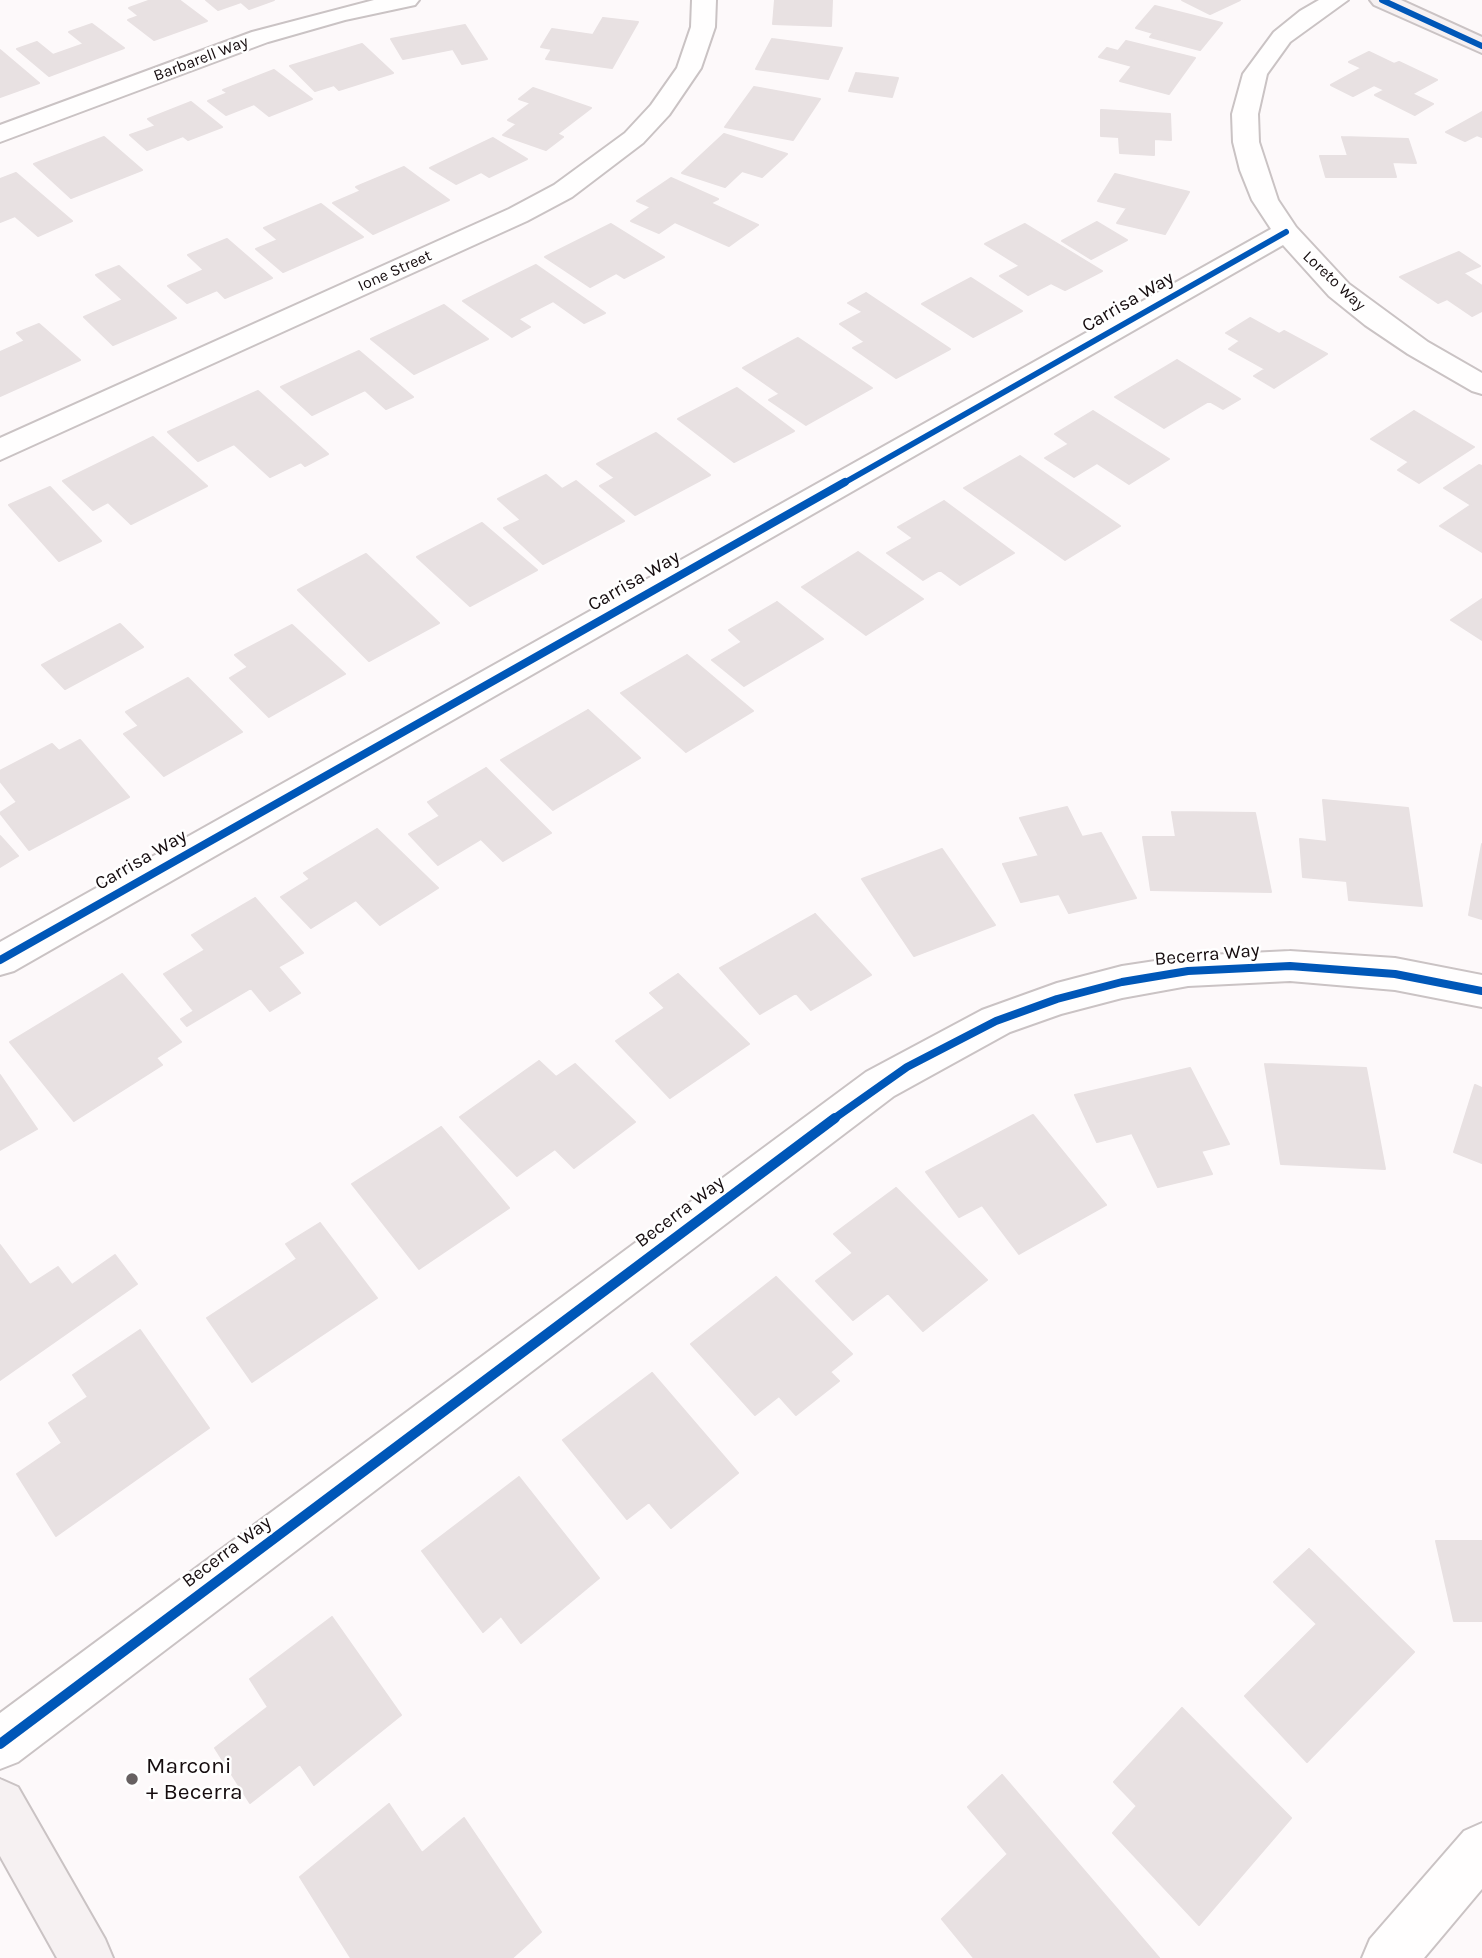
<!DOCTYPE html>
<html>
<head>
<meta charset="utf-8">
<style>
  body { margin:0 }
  canvas { display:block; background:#fdf9fa }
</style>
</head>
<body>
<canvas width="1482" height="1958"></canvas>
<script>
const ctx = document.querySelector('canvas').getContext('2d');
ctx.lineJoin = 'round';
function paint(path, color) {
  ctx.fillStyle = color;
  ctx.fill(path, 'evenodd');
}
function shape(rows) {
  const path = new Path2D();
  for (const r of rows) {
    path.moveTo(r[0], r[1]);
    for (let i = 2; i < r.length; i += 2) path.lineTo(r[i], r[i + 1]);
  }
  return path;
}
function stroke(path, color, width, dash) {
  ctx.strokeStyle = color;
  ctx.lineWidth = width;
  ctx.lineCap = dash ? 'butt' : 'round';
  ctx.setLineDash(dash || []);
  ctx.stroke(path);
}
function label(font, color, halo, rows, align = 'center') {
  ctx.font = font + ' Karla,sans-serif';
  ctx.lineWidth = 5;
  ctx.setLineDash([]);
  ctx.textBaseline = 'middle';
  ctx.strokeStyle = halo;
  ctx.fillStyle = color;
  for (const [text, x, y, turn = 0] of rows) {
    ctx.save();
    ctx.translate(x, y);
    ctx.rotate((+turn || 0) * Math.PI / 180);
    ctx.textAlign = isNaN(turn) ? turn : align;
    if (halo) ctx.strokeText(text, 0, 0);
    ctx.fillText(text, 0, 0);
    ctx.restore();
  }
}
const building = shape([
  [151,0,179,0,207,21,154,40,128,20,139,16,129,8,151,0],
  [206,0,274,0,249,9,241,2,218,10,206,0],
  [775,0,832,0,831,26,773,24,775,0],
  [1182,0,1240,0,1210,14,1182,0],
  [1155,6,1222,23,1200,50,1150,37,1153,33,1136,28,1155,6],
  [603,18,638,22,612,68,546,59,552,49,541,47,552,29,593,35,603,18],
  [92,24,124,48,49,76,17,49,37,42,53,55,84,44,69,32,92,24],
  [465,25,487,59,462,64,453,49,403,59,391,39,465,25],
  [772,39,842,48,828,79,756,69,772,39],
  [1126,41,1195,58,1169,94,1120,81,1132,66,1099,57,1107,48,1118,51,1126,41],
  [362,44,393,73,339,90,334,85,315,91,290,66,362,44],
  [0,50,39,83,0,97,0,50],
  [1369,52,1394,64,1399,62,1437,80,1412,94,1433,104,1415,115,1375,95,1385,90,1374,85,1353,96,1331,85,1362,68,1349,62,1369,52],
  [274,70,312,99,269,116,254,104,226,115,208,101,228,93,223,90,274,70],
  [856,73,898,78,892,97,849,91,856,73],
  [754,87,820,99,793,140,725,127,754,87],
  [533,88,591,108,557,134,563,137,546,150,503,135,517,124,508,120,531,103,519,99,533,88],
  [191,102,222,127,188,140,183,136,147,150,130,135,156,126,148,119,191,102],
  [1101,110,1170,114,1171,140,1154,139,1154,155,1120,153,1119,137,1101,136,1101,110],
  [1482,112,1482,137,1477,135,1465,141,1446,132,1482,112],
  [724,134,787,154,762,177,742,171,725,187,682,173,724,134],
  [104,137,142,170,71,198,34,164,104,137],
  [1342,137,1408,139,1416,163,1392,162,1396,177,1326,177,1320,156,1348,156,1342,137],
  [493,138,527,159,489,177,481,172,456,184,430,168,493,138],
  [404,167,449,200,373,234,333,203,361,191,356,187,404,167],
  [16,173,72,221,38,236,15,216,0,222,0,179,16,173],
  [1115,174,1189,192,1165,234,1117,223,1127,208,1098,201,1115,174],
  [671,178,718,199,710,203,758,225,729,246,675,222,659,233,631,221,651,207,637,201,671,178],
  [321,204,363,237,283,272,256,249,278,240,264,228,321,204],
  [1097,222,1127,240,1091,259,1062,241,1097,222],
  [611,224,664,257,624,278,616,273,590,287,545,257,611,224],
  [1025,224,1102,271,1065,290,1051,283,1028,295,1000,276,1020,266,985,244,1025,224],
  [227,239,272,278,225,298,217,290,187,303,168,286,204,270,188,255,227,239],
  [1459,252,1480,266,1463,273,1482,286,1482,311,1472,316,1447,299,1438,303,1400,277,1459,252],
  [536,265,605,313,584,323,553,301,518,319,530,327,512,337,463,301,536,265],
  [119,266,176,318,113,345,84,317,123,300,96,275,119,266],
  [971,278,1022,311,973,337,922,304,971,278],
  [866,293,950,349,896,378,853,348,865,342,840,324,863,312,848,303,866,293],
  [444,305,488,339,414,374,371,339,444,305],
  [1250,318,1279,334,1284,331,1327,354,1274,388,1254,376,1265,369,1229,349,1240,341,1226,333,1250,318],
  [39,324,80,360,0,396,0,352,25,341,17,333,39,324],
  [798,338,872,388,806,425,769,400,780,394,743,368,798,338],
  [359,351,413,397,386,409,365,390,312,415,281,387,359,351],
  [1177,360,1240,399,1223,409,1209,401,1164,428,1115,397,1177,360],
  [737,388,794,431,734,462,678,419,737,388],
  [258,391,328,454,305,466,301,462,270,477,234,444,198,461,168,432,258,391],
  [1093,411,1169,459,1129,484,1097,463,1074,477,1045,458,1069,444,1055,434,1093,411],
  [1414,411,1474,447,1419,483,1398,470,1409,462,1371,439,1414,411],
  [656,433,710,475,635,515,600,486,615,478,597,464,656,433],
  [153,437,207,486,131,524,108,502,93,510,63,481,153,437],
  [1020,456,1120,526,1065,560,964,488,1020,456],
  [1479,465,1482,466,1482,552,1440,526,1471,505,1444,488,1479,465],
  [546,475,562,489,576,481,624,521,543,564,504,528,521,520,498,499,546,475],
  [50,487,101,541,59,561,9,505,50,487],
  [944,501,1014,553,960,585,940,570,923,580,887,553,913,538,898,527,944,501],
  [482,523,537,570,470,606,417,557,482,523],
  [858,552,923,599,866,635,802,587,858,552],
  [366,554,439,623,369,661,298,590,366,554],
  [1482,599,1482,640,1451,620,1482,599],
  [777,602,823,639,744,686,712,660,742,642,729,630,777,602],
  [120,624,143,647,65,689,42,665,120,624],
  [292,625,345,674,269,717,230,678,248,667,235,655,292,625],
  [687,655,753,711,686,752,621,693,687,655],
  [188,678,242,732,164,776,124,734,139,726,126,712,188,678],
  [588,710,640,758,553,810,501,760,588,710],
  [80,740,129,797,29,850,0,813,17,802,0,781,0,771,52,744,59,751,80,740],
  [486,768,551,833,503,861,481,839,438,865,409,834,440,816,428,802,486,768],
  [1323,800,1408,808,1422,906,1349,900,1347,881,1303,877,1300,839,1327,842,1323,800],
  [1067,807,1082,837,1101,833,1136,898,1069,913,1059,894,1021,902,1003,864,1039,856,1020,818,1067,807],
  [1172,812,1255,813,1271,892,1151,890,1143,837,1176,837,1172,812],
  [377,829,438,888,380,925,356,900,311,928,281,897,310,879,304,873,377,829],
  [0,836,18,856,0,867,0,836],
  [1482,844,1482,919,1469,915,1482,844],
  [942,849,995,925,914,956,862,879,942,849],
  [255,898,303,953,278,967,300,993,270,1011,251,988,187,1026,181,1019,194,1011,164,974,205,950,192,935,255,898],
  [815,914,871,975,811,1010,796,993,760,1014,720,968,815,914],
  [122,974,181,1042,156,1058,162,1065,74,1121,10,1042,122,974],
  [678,974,749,1044,670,1098,616,1041,665,1008,650,993,678,974],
  [539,1061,556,1077,575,1064,635,1122,574,1168,555,1149,517,1176,460,1117,539,1061],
  [1265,1064,1366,1068,1385,1169,1281,1164,1265,1064],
  [1190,1068,1229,1144,1201,1151,1212,1174,1158,1187,1132,1133,1097,1142,1075,1095,1190,1068],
  [0,1075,37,1129,0,1150,0,1075],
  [1475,1085,1482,1088,1482,1163,1454,1152,1475,1085],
  [1033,1115,1106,1205,1019,1254,982,1205,959,1217,926,1172,1033,1115],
  [441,1127,509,1208,419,1269,352,1184,441,1127],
  [896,1188,987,1280,923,1331,888,1293,853,1320,816,1281,853,1253,834,1234,896,1188],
  [320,1223,377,1298,252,1382,207,1318,297,1259,286,1244,320,1223],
  [0,1245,30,1285,58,1267,72,1285,115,1255,137,1284,0,1380,0,1245],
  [776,1277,852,1354,830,1372,839,1381,796,1415,779,1396,755,1415,691,1344,776,1277],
  [140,1330,209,1428,56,1536,17,1474,62,1443,49,1423,88,1397,73,1375,140,1330],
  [652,1373,738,1473,671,1528,649,1502,627,1519,563,1440,652,1373],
  [519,1477,599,1578,521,1643,501,1616,483,1632,422,1551,519,1477],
  [1436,1541,1482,1541,1482,1621,1454,1621,1436,1541],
  [1309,1549,1414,1652,1307,1762,1245,1696,1317,1624,1274,1582,1309,1549],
  [332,1617,401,1715,314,1785,300,1764,250,1803,215,1748,268,1707,250,1679,332,1617],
  [1182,1708,1291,1818,1199,1925,1113,1833,1137,1806,1114,1782,1182,1708],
  [1002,1775,1159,1958,974,1958,942,1919,1008,1854,968,1807,1002,1775],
  [389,1804,422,1853,464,1818,541,1932,512,1958,351,1958,300,1877,389,1804]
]);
paint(building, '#e8e1e2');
stroke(building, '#e8e1e2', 2);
const street = shape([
  [374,0,419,0,415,5,345,20,268,42,0,142,0,125,252,32,374,0],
  [692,0,716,0,715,27,701,68,669,115,643,143,572,197,527,221,0,460,0,438,509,209,554,185,625,133,651,105,677,68,691,27,692,0],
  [1319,0,1348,0,1290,42,1267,74,1258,114,1259,142,1278,200,1296,227,1349,284,1428,342,1482,373,1482,394,1472,391,1408,354,1365,325,1329,296,1283,245,14,971,0,975,0,942,1271,229,1252,200,1240,170,1233,142,1232,114,1243,74,1274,32,1300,11,1319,0],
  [1290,951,1395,958,1482,975,1482,1007,1395,990,1290,981,1188,986,1122,998,1061,1014,1010,1032,894,1096,18,1762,0,1769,0,1713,866,1072,982,1010,1057,983,1122,966,1188,956,1290,951],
  [1482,1823,1482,1889,1424,1958,1362,1958,1370,1939,1464,1831,1482,1823]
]);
const secondary = shape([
  [1370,0,1401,0,1482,37,1482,53,1374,5,1370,0],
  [0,1779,18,1787,105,1939,113,1958,57,1958,0,1856,0,1779]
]);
stroke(street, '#cac3c4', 4);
stroke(secondary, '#cac3c4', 4);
paint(street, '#fffefe');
paint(secondary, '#f6f1f2');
stroke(shape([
  [1382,0,1482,46],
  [842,484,1286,232]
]), '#0057b8', 6);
stroke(shape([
  [0,960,845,482],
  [832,1120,907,1067,996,1021,1057,999,1122,982,1188,971,1290,966,1395,974,1482,991]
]), '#0057b8', 8);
stroke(shape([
  [0,1744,835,1118]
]), '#0057b8', 10);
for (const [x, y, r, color] of [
  [132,1779,7,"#676061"]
]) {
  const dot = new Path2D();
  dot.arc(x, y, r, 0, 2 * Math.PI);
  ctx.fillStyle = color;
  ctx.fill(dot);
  stroke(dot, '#fff', 2.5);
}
label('16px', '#160d0f', '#fff', [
  ["Barbarell Way",201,59,-21],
  ["Ione Street",395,271,-24],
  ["Loreto Way",1334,281,43]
]);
label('19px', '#160d0f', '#fff', [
  ["Carrisa Way",1128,302,-30],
  ["Carrisa Way",634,581,-30],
  ["Carrisa Way",141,860,-30],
  ["Becerra Way",1207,955,-5],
  ["Becerra Way",680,1212,-37],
  ["Becerra Way",227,1552,-37]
]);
label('23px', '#160d0f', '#fff', [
  ["Marconi",146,1766],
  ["+ Becerra",146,1792]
], 'left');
</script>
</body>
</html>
